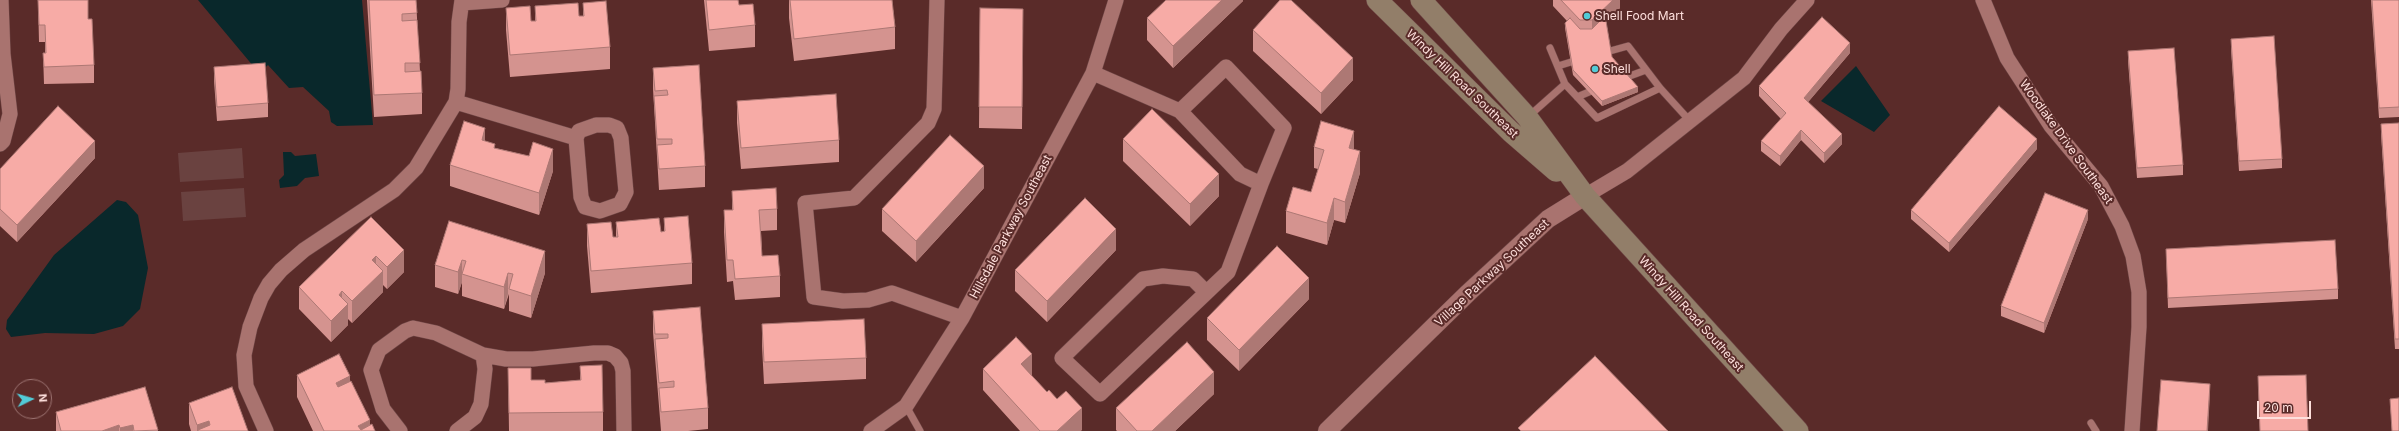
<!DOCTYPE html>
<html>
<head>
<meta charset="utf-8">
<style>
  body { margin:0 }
  #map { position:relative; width:2399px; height:431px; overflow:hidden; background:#5a2b29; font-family:Inter,sans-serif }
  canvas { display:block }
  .north { position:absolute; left:12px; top:379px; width:40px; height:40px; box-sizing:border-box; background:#5a2b29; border:1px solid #9c7371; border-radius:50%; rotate:85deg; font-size:11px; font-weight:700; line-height:16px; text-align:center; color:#fedfdc }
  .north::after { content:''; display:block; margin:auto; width:14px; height:18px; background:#52cbd7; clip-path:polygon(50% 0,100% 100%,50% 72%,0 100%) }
  .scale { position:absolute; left:2257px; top:401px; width:54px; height:18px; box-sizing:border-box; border:2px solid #fedfdc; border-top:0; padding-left:5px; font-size:12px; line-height:14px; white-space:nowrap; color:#fedfdc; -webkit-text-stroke:3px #5a2b29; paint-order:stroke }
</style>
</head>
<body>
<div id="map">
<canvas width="2399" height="431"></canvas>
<div class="north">N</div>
<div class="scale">20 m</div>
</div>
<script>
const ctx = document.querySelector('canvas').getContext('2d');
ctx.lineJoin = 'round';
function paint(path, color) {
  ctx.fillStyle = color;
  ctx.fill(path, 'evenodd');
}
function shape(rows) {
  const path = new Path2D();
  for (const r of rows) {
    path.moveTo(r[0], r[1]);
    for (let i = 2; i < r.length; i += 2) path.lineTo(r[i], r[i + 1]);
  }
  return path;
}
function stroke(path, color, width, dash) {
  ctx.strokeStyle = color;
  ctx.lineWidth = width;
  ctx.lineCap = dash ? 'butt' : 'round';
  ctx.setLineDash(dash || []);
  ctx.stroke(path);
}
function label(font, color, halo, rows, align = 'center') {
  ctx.font = font + ' Inter,sans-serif';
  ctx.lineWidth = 4;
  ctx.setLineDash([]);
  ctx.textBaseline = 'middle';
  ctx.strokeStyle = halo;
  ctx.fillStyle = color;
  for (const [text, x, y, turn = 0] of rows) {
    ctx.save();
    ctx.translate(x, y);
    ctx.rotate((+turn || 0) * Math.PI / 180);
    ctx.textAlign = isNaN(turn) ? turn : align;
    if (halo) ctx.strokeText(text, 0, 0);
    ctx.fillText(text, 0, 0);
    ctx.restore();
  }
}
paint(shape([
  [242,148,244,178,180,182,178,153],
  [244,188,246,217,183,221,181,192]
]), '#6a4240');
paint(shape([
  [198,0,362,0,373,125,337,126,331,122,329,111,303,87,289,88,268,65,259,73],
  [1856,66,1890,115,1874,132,1821,101],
  [283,152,291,152,295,156,316,154,319,176,305,178,297,186,280,188,279,180,284,175],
  [117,200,126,202,138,215,148,268,140,309,123,326,94,334,45,333,11,337,6,329,7,320,54,255]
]), '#09282b');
const service = shape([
  [1550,48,1565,84,1597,118,1660,88],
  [1610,51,1628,46,1660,88,1690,121],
  [1558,66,1571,62],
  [1627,77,1646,70],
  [1577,97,1589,92],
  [1529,116,1565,84],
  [906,406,920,431],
  [2091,423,2096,431]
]);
const minor = shape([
  [937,0,934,109,928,123,854,198,805,203,814,297,843,301,868,300,892,293,962,318],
  [1983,0,2007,58,2051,126,2101,186,2122,226,2133,256,2139,292,2139,327,2132,431],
  [462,3,502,0],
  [1093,73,1180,111,1240,174,1261,184,1228,272,1100,394,1062,358,1143,279,1163,276,1193,279,1206,292],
  [456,102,576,138],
  [1180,111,1226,67,1284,128,1261,184],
  [596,125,609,125,617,128,621,138,626,192,620,204,600,211,585,207,581,197,576,138,579,131,596,125],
  [0,144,3,141,10,114,3,54,1,0],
  [1585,196,1627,171,1744,78,1781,29,1807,0],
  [483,355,506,359,533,359,594,353,608,353,615,356,621,363,623,371,624,431],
  [266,431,246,386,244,355,250,327,261,298,269,284,281,270,304,250,394,190,416,168,456,102,458,89,459,22,462,0],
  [400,431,383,409,371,370,379,350,405,331,413,328,436,333,483,355,485,369,481,404,475,417,457,431],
  [871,431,906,406,962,318,1093,73,1116,0]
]);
const tertiary = shape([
  [1327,431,1468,293,1548,219,1585,196]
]);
const secondary = shape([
  [1377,0,1511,132,1556,171],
  [1421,0,1527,117,1585,196,1798,431]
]);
stroke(service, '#6f4746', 8);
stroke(minor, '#6f4746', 16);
stroke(tertiary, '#6f4746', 19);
stroke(secondary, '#6f4746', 22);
stroke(service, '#a9736f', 7);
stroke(minor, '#a9736f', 15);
stroke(tertiary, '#a9736f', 18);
stroke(secondary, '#927e69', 21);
paint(shape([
  [38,0,88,0,88,19,94,65,94,83,44,84,43,53,45,53,45,42,39,42],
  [367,0,416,0,420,71,422,93,422,114,374,117],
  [704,0,738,0,739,5,755,25,755,47,709,51],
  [789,0,892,0,895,27,895,49,794,61,789,18],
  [1243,0,1243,1,1173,68,1147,40,1147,18],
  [1553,0,1620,0,1620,8,1606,21,1612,57,1638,92,1602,106,1573,75,1565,28,1565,23,1567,21,1553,6],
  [2371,0,2399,0,2399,117,2379,118],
  [583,3,610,47,610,69,510,77,506,30,506,8,531,21,535,21,535,6,579,16,583,16],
  [980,8,1023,30,1022,129,979,128],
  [1253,30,1353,80,1321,114,1253,51],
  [2231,39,2282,159,2282,168,2239,171,2231,49],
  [2128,51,2183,165,2183,175,2137,178,2128,61],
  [1850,53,1808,102,1842,144,1824,163,1801,140,1780,166,1761,151,1761,141,1781,119,1759,96,1759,86],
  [699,65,705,166,705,187,659,190,653,89,653,68],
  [214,67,268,103,268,117,217,121,214,81],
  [737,101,839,140,839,162,741,169,737,123],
  [2399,123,2399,349,2395,349,2381,134,2381,124],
  [1123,139,1219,196,1190,226,1123,161],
  [485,141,495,148,529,156,553,171,539,215,450,186,450,165],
  [1314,147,1354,149,1360,173,1345,223,1334,220,1327,245,1286,233,1286,211,1311,192,1318,169,1314,168],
  [2037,149,1949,252,1911,219,1911,210],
  [95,158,17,242,0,226,0,169],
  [984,188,916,262,882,231,882,209],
  [732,191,777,209,777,230,761,231,762,256,780,276,780,297,735,300,733,281,727,282,724,232,724,210,732,210],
  [371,217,404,272,387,289,383,285,383,292,352,323,348,319,348,325,331,342,299,309,299,287],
  [664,218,692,263,692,284,591,293,587,246,587,224,613,237,616,237,616,222,661,232,664,231],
  [2088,219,2044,333,2001,316,2001,306],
  [449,221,545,273,531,318,509,311,509,294,504,309,462,296,462,282,458,294,435,287,435,265],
  [2166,249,2338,289,2338,299,2168,308],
  [1116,250,1047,322,1015,291,1015,270],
  [1309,299,1239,371,1207,340,1207,318],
  [700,307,708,408,708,429,688,431,661,431,653,332,653,311],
  [762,324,866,358,866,379,764,384,762,346],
  [580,366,603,412,603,431,509,431,508,368,531,380,545,383,580,380],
  [983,369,1032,376,1082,430,1080,431,1020,431,983,390],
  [297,375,350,382,370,425,375,431,313,431,297,397],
  [2258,376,2308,431,2260,431],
  [145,387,158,431,56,431,56,412],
  [1214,394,1175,431,1117,431,1116,430,1116,408],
  [2390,399,2399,431,2392,431],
  [189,403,248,431,191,431,189,424]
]), '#d4938f');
paint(shape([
  [1222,0,1243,0,1243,1,1173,68,1173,46],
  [1613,0,1620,0,1620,8,1592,34,1592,20],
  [1850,43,1850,53,1804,107,1804,98],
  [1353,58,1353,80,1321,114,1321,93],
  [1638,87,1638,92,1602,106,1602,101],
  [485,128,485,150,482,140],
  [1801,130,1801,140,1780,166,1780,156],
  [1354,131,1354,153,1349,148],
  [1842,134,1842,144,1824,163,1824,153],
  [2037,139,2037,149,1949,252,1949,243],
  [95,141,95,158,17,242,17,225],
  [553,149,553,171,539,215,539,193],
  [1360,151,1360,173,1345,223,1345,202],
  [984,166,984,188,916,262,916,241],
  [1219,174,1219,196,1190,226,1190,204],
  [1334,198,1334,220,1327,245,1327,223],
  [2088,210,2088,219,2044,333,2044,323],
  [1116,229,1116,250,1047,322,1047,301],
  [404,250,404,272,387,289,387,267],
  [545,251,545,273,531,318,531,296],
  [376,256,376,277,383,271,383,292,352,323,352,301,372,260],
  [462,260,462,282,458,294,458,272],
  [508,273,508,294,504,309,504,287],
  [1309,278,1309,299,1239,371,1239,350],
  [342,291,342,309,348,304,348,325,331,342,331,321,339,295],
  [1032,354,1032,376,1021,364],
  [1214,372,1214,394,1175,431,1152,431],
  [350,376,350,398,336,404,336,383],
  [2210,384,2210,393,2208,431,2207,431],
  [1082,408,1082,430,1080,431,1057,431],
  [370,420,370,431,358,431,358,426],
  [209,421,209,431,198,430,198,431,197,431,197,425],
  [119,425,119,431,102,431],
  [133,425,133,431,120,431,120,428]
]), '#ad7874');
const building = shape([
  [38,0,88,0,88,19,92,19,94,65,44,67,43,53,46,53,45,25,39,25,38,0],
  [369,0,416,0,417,13,402,14,402,21,417,20,420,63,405,63,405,72,421,71,422,93,374,95,369,0],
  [706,0,738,0,739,5,753,4,755,25,709,30,706,0],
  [790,0,892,0,895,27,794,39,790,0],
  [1166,0,1222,0,1173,46,1147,18,1166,0],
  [1280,0,1291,0,1353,58,1321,93,1253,30,1280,0],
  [1561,0,1613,0,1592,20,1580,20,1561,0],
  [2372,0,2399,0,2399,107,2379,108,2372,0],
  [606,1,610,47,510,55,506,8,530,6,531,21,536,21,535,6,578,3,579,16,584,16,583,3,606,1],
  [980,8,1023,9,1022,107,979,107,980,8],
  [1822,17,1850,43,1804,98,1842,134,1824,153,1801,130,1780,156,1761,141,1786,113,1759,86,1822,17],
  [1570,18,1580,29,1592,29,1603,18,1606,21,1612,57,1638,87,1602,101,1573,70,1565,23,1570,18],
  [2274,36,2282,159,2239,161,2231,39,2274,36],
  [2174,48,2183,165,2137,168,2128,51,2174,48],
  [265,63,268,103,217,107,214,67,265,63],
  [699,65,705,166,659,169,657,145,672,144,672,139,657,139,654,96,668,95,667,90,655,91,653,68,699,65],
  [836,94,839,140,741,148,737,101,836,94],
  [58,106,95,141,17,225,0,209,0,169,58,106],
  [1999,106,2037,139,1949,243,1911,210,1999,106],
  [1152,109,1219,174,1190,204,1123,139,1152,109],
  [464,121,485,128,482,140,495,144,494,148,529,156,533,142,553,149,539,193,450,165,464,121],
  [1321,121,1354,131,1349,148,1360,151,1345,202,1334,198,1327,223,1286,211,1293,187,1311,192,1324,150,1314,147,1321,121],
  [2399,123,2399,339,2395,339,2381,124,2399,123],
  [950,135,984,166,916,241,882,209,950,135],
  [776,188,777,209,759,210,762,256,778,255,780,276,735,279,733,260,727,260,724,210,733,210,732,191,776,188],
  [2045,193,2088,210,2044,323,2001,306,2045,193],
  [1085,198,1116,229,1047,301,1015,270,1085,198],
  [688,216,692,263,591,271,587,224,611,222,613,237,618,237,616,222,659,218,661,232,665,231,664,218,688,216],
  [371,217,404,250,387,267,376,256,372,260,383,271,352,301,342,291,339,295,348,304,331,321,299,287,371,217],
  [449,221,545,251,531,296,509,289,513,274,508,273,504,287,462,274,466,261,462,260,458,272,435,265,449,221],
  [2335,240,2338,289,2168,298,2166,249,2335,240],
  [1277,246,1309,278,1239,350,1207,318,1277,246],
  [700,307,708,408,661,412,659,388,674,387,674,381,659,383,655,339,668,338,668,334,655,334,653,311,700,307],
  [864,319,866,358,764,362,762,324,864,319],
  [1016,337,1032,354,1021,364,1047,392,1049,390,1057,399,1066,391,1082,408,1057,431,1040,431,983,369,1016,337],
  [1187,342,1214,372,1152,431,1137,431,1116,408,1187,342],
  [339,354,350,376,336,383,338,387,351,381,370,420,358,426,361,430,372,424,375,431,324,431,297,375,339,354],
  [1595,356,1668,431,1521,431,1518,428,1595,356],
  [602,365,603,412,509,413,508,368,531,368,531,380,545,380,545,383,581,380,580,366,602,365],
  [2306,375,2308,431,2260,431,2258,376,2306,375],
  [2161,380,2210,384,2207,431,2157,431,2161,380],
  [145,387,158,430,134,431,133,425,120,428,119,425,102,431,61,431,56,412,145,387],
  [232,387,248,431,198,431,198,430,210,425,209,421,197,425,189,403,232,387],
  [2399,398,2399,431,2392,431,2390,399,2399,398]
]);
paint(building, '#f7aba6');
stroke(building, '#ad7874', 1);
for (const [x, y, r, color] of [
  [1587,16,4,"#52cbd7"],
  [1595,69,4,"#52cbd7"]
]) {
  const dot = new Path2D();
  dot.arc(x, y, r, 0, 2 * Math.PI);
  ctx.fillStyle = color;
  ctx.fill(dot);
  stroke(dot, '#5a2b29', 1.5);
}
label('12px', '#fedfdc', '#5a2b29', [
  ["Shell Food Mart",1595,16],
  ["Shell",1603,69]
], 'left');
label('12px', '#fedfdc', '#5a2b29', [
  ["Windy Hill Road Southeast",1462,84,44],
  ["Woodlake Drive Southeast",2066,142,54],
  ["Hillsdale Parkway Southeast",1011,227,-62],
  ["Village Parkway Southeast",1492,273,-43],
  ["Windy Hill Road Southeast",1691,314,48]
]);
</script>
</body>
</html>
